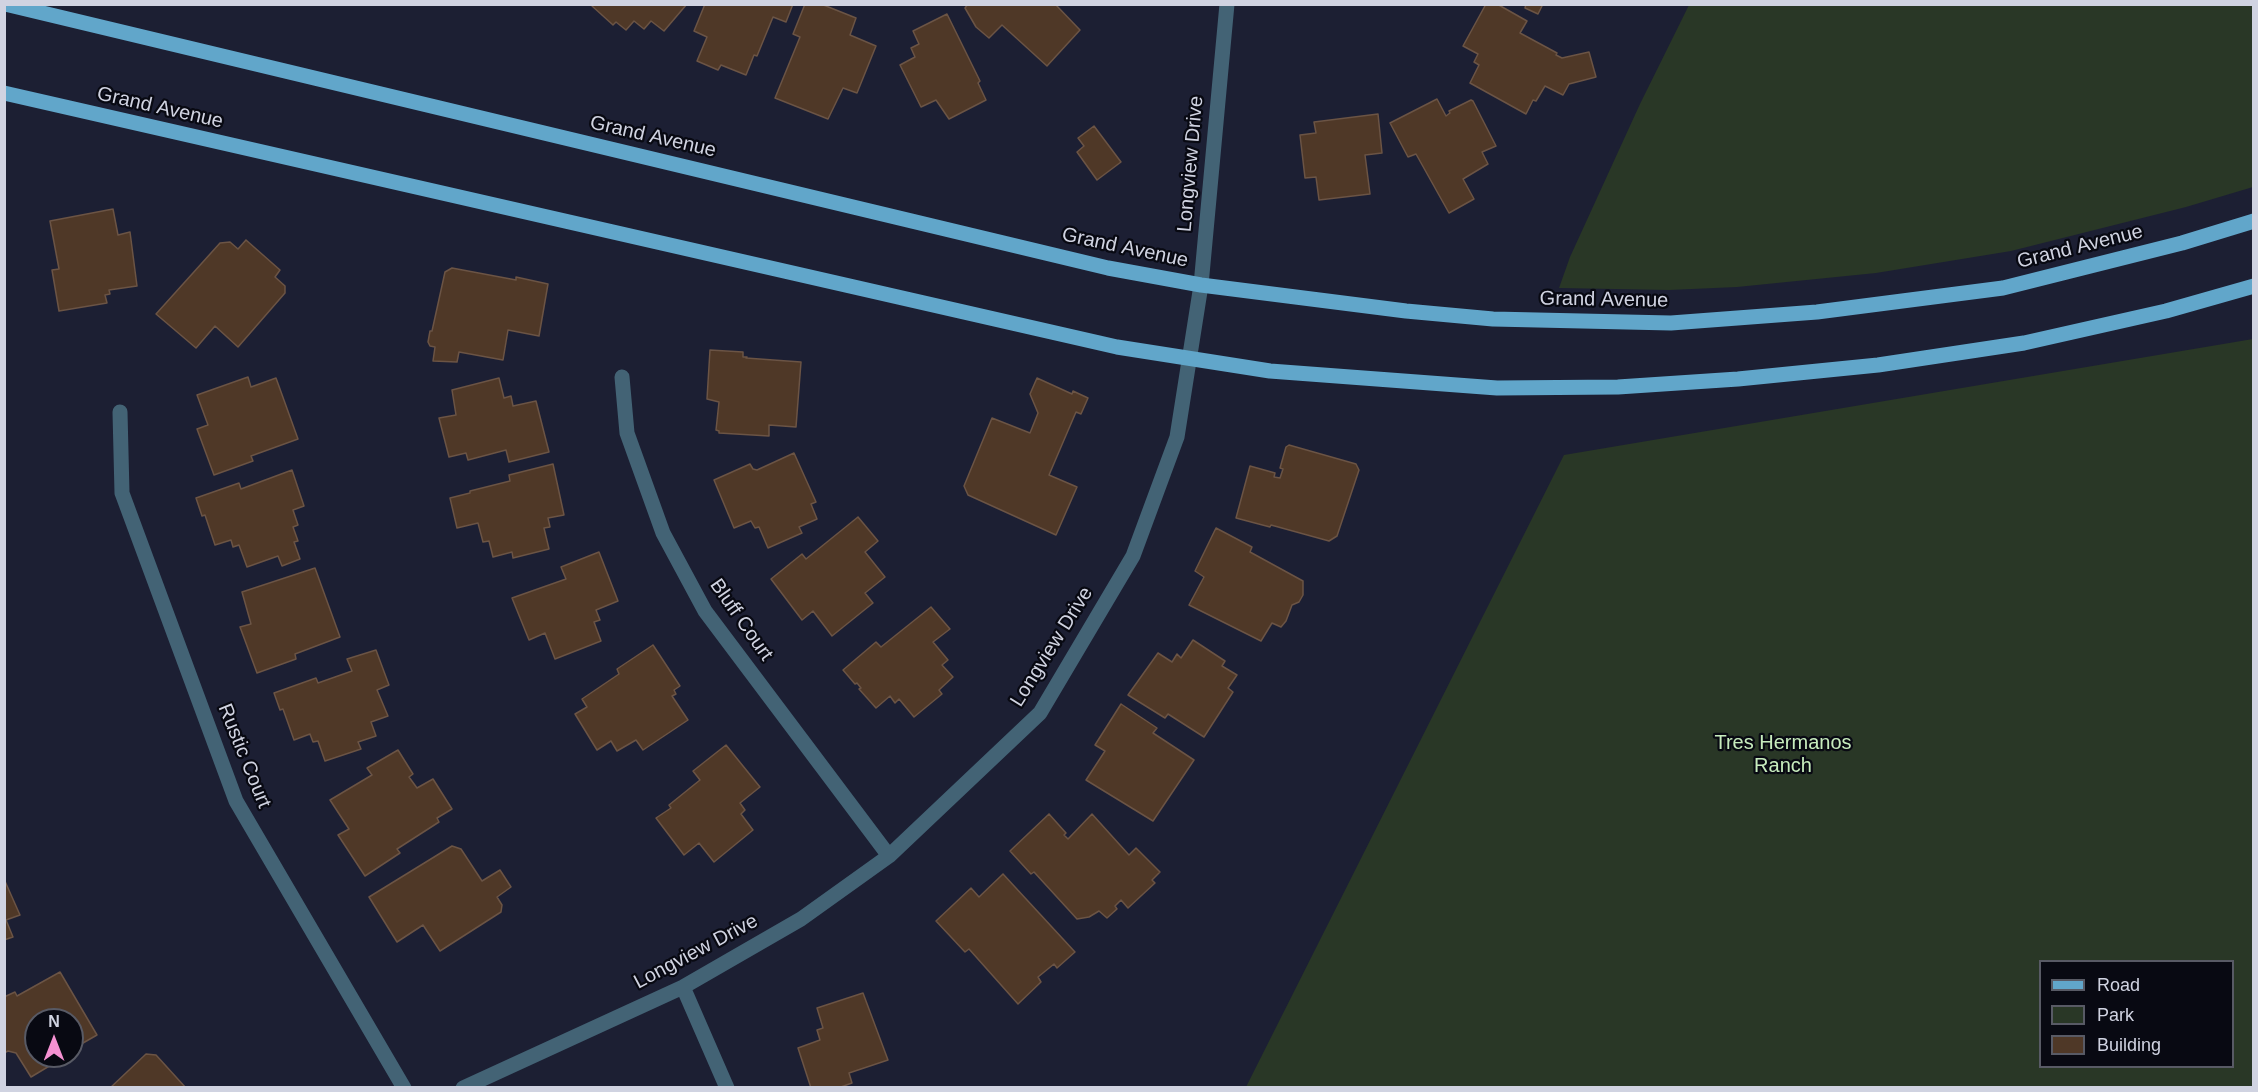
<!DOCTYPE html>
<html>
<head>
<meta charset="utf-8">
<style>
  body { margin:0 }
  #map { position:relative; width:2258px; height:1092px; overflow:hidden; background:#1c1f33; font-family:Helvetica,sans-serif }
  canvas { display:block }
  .frame { position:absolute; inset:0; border:6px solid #d0d3e1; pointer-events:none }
  .legend { position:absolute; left:2039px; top:960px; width:195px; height:108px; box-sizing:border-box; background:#080912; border:2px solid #585a65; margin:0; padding:8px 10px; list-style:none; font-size:18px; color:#d0d3e1 }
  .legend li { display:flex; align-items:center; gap:12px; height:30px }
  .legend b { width:30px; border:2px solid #585a65 }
  .north { position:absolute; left:24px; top:1008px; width:60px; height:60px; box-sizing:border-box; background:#080912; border:2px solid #585a65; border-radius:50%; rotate:0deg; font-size:16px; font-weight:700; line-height:24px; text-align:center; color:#d0d3e1 }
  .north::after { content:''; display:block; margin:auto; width:21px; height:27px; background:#f591d2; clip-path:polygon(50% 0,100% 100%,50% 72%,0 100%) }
</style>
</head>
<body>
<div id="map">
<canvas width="2258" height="1092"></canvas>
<div class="frame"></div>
<ul class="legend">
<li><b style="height:8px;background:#61a6ca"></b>Road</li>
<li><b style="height:16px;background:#293726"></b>Park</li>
<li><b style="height:16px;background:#4f3827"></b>Building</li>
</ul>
<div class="north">N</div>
</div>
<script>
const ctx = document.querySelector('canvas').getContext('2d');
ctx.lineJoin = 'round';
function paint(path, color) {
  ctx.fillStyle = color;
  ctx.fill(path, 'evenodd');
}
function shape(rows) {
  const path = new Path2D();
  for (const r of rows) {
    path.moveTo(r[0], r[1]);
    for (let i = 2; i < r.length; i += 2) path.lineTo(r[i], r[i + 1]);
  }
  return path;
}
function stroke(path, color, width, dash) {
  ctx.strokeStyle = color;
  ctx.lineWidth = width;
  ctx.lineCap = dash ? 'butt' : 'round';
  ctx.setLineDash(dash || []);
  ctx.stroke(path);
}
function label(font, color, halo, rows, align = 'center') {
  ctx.font = font + ' Helvetica,sans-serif';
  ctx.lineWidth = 4.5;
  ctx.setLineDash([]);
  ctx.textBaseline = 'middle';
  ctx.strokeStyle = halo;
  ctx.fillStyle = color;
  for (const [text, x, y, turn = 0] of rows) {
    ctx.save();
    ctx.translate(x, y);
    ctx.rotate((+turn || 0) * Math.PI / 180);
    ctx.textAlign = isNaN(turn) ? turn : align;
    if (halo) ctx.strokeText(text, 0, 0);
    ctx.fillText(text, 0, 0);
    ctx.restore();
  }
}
paint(shape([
  [1689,5,2253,5,2253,187,2186,207,2011,251,1876,273,1737,287,1669,290,1559,288,1570,257,1640,104],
  [2253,339,2253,1087,1246,1087,1564,455],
  [2040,962,2232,962,2232,1066,2040,1066]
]), '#293726');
const building = shape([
  [593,4,687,4,664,31,651,21,644,29,634,21,626,30,616,22,613,25,592,6,593,4],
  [705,4,793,4,786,22,773,17,757,56,754,55,746,75,721,65,718,70,697,61,707,37,694,31,705,4],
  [805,4,821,4,856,18,850,35,876,46,857,93,843,88,828,119,775,98,800,37,793,34,805,4],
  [968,4,1055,4,1080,30,1047,66,1002,25,989,38,976,27,965,8,968,4],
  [1486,4,1497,4,1527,21,1520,33,1557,53,1556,55,1562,58,1589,52,1596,77,1569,84,1563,95,1545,86,1536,101,1533,100,1526,114,1470,83,1479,65,1474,62,1478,54,1463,46,1486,4],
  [1543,4,1538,14,1525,8,1526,4,1543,4],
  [947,14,980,81,978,83,986,100,949,119,936,100,921,107,900,65,915,57,911,48,919,44,913,31,947,14],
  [1437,99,1446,116,1450,113,1449,111,1471,100,1473,101,1496,146,1482,152,1488,164,1463,179,1474,199,1449,213,1416,154,1408,157,1390,123,1437,99],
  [1378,114,1382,153,1365,155,1370,194,1319,200,1316,177,1305,178,1300,135,1316,133,1314,122,1378,114],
  [1094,126,1121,162,1097,180,1077,152,1084,146,1078,138,1094,126],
  [113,209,118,235,130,232,137,286,109,290,110,294,105,295,107,303,59,311,52,270,59,269,50,221,113,209],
  [246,240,280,270,275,277,285,286,285,293,238,347,215,326,196,348,156,314,220,243,230,242,238,249,246,240],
  [452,268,516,280,516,277,548,284,539,336,508,330,503,360,459,352,457,362,433,361,435,347,430,346,428,342,430,331,432,331,445,272,452,268],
  [710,350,743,352,743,357,747,357,746,358,801,362,796,427,769,425,769,436,719,433,719,431,716,430,719,402,707,399,710,350],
  [248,377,251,387,276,378,298,439,251,456,253,461,214,475,197,429,208,425,197,395,248,377],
  [499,378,504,398,511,396,513,406,536,401,549,452,509,462,506,450,468,460,466,453,449,457,439,418,456,415,452,390,499,378],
  [1037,378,1072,394,1073,391,1088,398,1081,414,1076,412,1049,475,1077,487,1056,535,968,495,964,486,992,418,1030,433,1038,413,1030,394,1037,378],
  [1289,445,1356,464,1359,470,1337,536,1329,541,1271,525,1270,527,1236,518,1250,466,1275,473,1274,477,1280,478,1283,469,1280,468,1286,447,1289,445],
  [794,453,816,502,811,504,817,519,799,527,802,533,768,548,759,527,755,528,751,521,734,528,714,480,750,464,753,469,757,470,794,453],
  [553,464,564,515,548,518,550,527,544,528,549,549,513,558,512,552,493,557,489,541,483,542,478,523,457,528,450,498,470,493,470,491,510,481,509,475,553,464],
  [292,470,304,506,293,510,298,525,293,527,298,541,294,542,300,559,282,566,278,556,247,567,239,545,233,547,231,540,215,545,205,515,202,516,196,498,239,483,241,489,292,470],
  [858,517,878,541,865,552,885,577,865,593,873,603,832,636,813,611,802,620,771,579,802,554,806,559,858,517],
  [1216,528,1252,547,1250,552,1303,581,1303,595,1299,602,1292,605,1286,621,1281,627,1272,623,1261,641,1189,605,1204,577,1195,571,1216,528],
  [599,552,618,601,596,610,600,620,594,622,601,641,555,659,545,633,529,640,512,598,566,579,561,567,599,552],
  [315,568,340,637,295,654,296,659,257,673,240,627,251,624,242,592,315,568],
  [931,607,950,629,933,642,948,660,942,665,953,677,939,690,942,694,914,717,899,699,895,703,890,696,876,708,859,689,861,688,857,683,855,684,843,670,876,642,881,647,931,607],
  [1193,640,1225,661,1222,666,1237,675,1228,688,1233,692,1204,737,1168,714,1165,718,1128,695,1158,653,1172,662,1177,654,1181,658,1193,640],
  [653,645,680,686,674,690,676,694,672,696,688,720,643,750,636,740,617,751,611,741,597,750,575,714,587,707,582,699,619,674,617,669,653,645],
  [376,650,389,685,377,690,388,716,371,722,376,736,358,742,361,749,325,761,318,741,313,742,310,734,294,740,283,709,280,710,274,693,316,678,318,683,352,671,347,659,376,650],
  [1121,704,1157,728,1153,733,1194,760,1153,821,1086,780,1105,751,1095,745,1121,704],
  [726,745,760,787,740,803,745,810,741,814,753,830,714,862,699,843,684,855,656,818,671,808,669,805,700,780,693,771,726,745],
  [398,750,413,774,409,777,417,788,433,779,452,809,437,818,439,822,397,849,400,853,365,876,338,835,349,829,330,800,372,775,367,768,398,750],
  [1049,814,1066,833,1064,835,1068,839,1092,814,1129,855,1136,848,1160,872,1152,880,1155,883,1128,908,1121,900,1115,906,1117,909,1107,918,1099,911,1089,917,1077,919,1034,872,1031,874,1010,851,1049,814],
  [452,846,461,849,482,881,500,870,511,887,497,897,502,905,501,912,440,951,423,925,397,942,369,897,452,846],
  [1003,874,1075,952,1057,968,1054,964,1038,977,1041,982,1018,1004,969,949,965,952,936,921,971,888,979,897,1003,874],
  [4,879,20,915,6,920,13,937,4,940,4,879],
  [60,972,97,1035,76,1047,76,1050,72,1052,72,1020,36,1020,36,1056,66,1056,31,1077,16,1053,8,1051,4,1053,4,997,15,992,17,996,60,972],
  [863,993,888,1060,849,1073,852,1083,838,1088,811,1088,798,1048,820,1040,817,1030,823,1028,817,1008,863,993],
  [146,1054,156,1055,186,1088,110,1088,146,1054]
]);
paint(building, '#4f3827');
stroke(building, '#6b5445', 1.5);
stroke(shape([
  [622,377,627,433,663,533,705,611,889,856],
  [120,412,122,493,236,801,404,1088],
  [683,987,727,1088],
  [463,1088,683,987,801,919,889,856,1040,713,1133,556,1177,437,1201,285,1227,4]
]), '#436375', 15);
stroke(shape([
  [5,4,1108,268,1201,285,1406,311,1493,319,1671,323,1817,312,2003,288,2182,243,2254,221],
  [4,93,1117,347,1270,371,1497,388,1618,387,1738,379,1878,365,2024,343,2166,311,2254,286]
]), '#61a6ca', 15);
label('20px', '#d0d3e1', '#080912', [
  ["Grand Avenue",160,108,13],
  ["Grand Avenue",653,137,13],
  ["Longview Drive",1191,164,-85],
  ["Grand Avenue",2080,247,-14],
  ["Grand Avenue",1125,248,12],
  ["Grand Avenue",1604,300,1],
  ["Bluff Court",741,620,55],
  ["Longview Drive",1052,647,-58],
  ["Rustic Court",244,756,68],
  ["Longview Drive",696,952,-28]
]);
label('20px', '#c7ecbd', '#080912', [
  ["Tres Hermanos",1783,743],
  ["Ranch",1783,766]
]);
</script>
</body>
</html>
